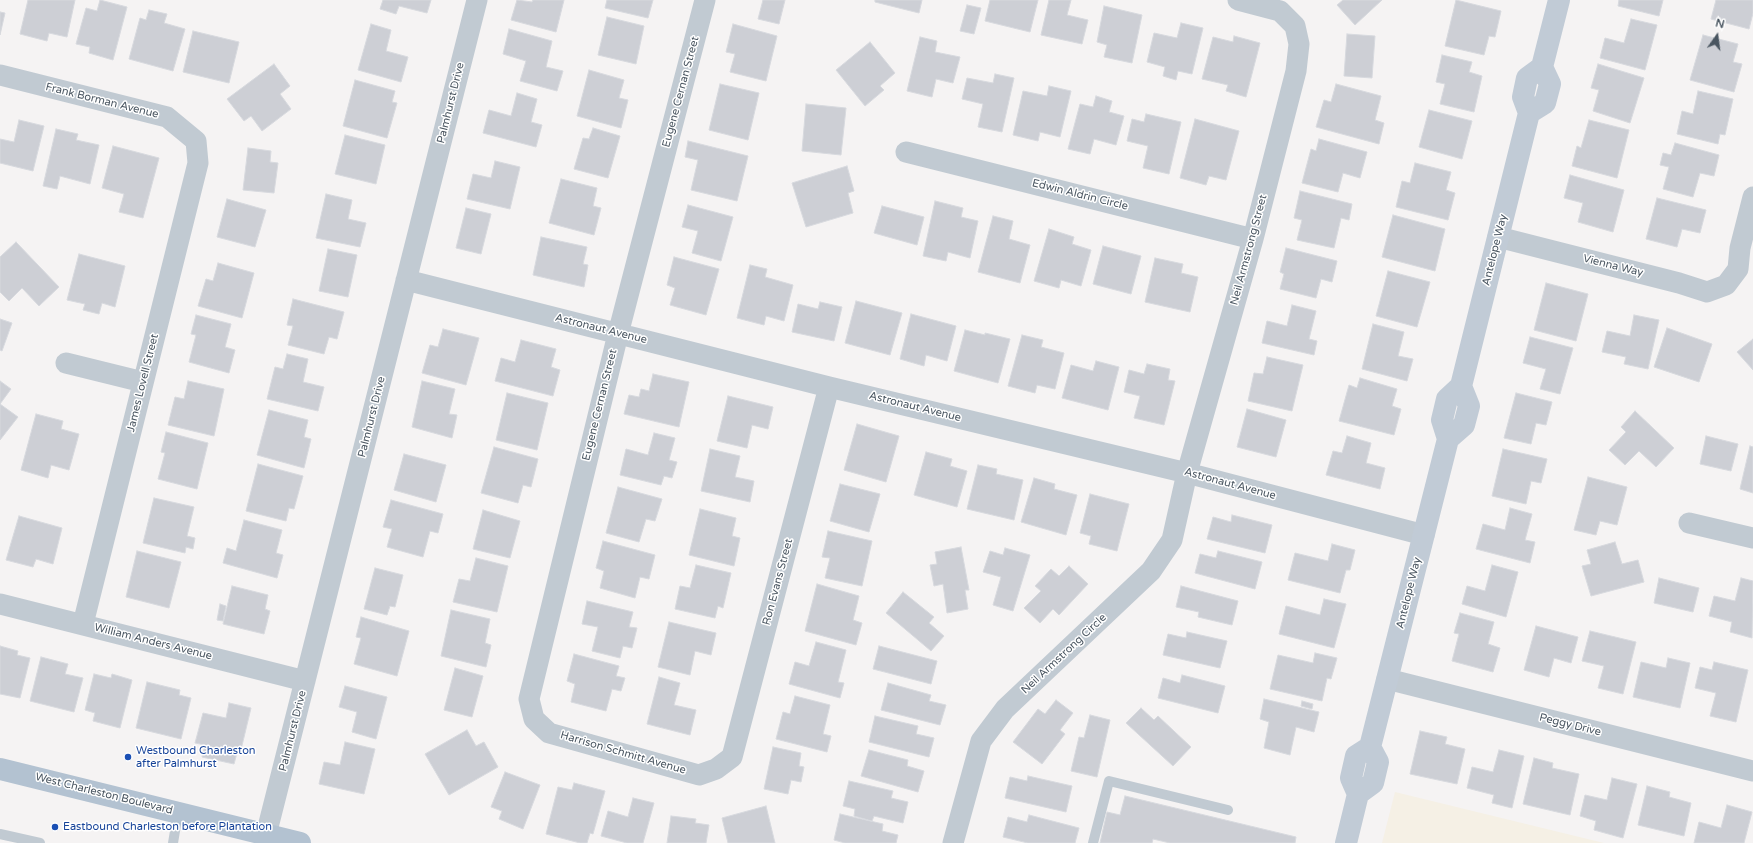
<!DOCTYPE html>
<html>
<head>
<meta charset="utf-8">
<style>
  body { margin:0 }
  #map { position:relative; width:1753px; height:843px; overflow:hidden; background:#f5f3f3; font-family:"Varela Round",sans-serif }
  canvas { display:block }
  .north { position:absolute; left:1697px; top:16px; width:40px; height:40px; -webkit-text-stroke:3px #fff; paint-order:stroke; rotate:14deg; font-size:11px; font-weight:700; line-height:16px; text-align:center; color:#4a5661 }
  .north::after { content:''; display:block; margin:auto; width:14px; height:18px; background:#4a5661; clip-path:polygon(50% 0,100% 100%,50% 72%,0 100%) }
</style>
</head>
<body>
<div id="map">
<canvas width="1753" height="843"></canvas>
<div class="north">N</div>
</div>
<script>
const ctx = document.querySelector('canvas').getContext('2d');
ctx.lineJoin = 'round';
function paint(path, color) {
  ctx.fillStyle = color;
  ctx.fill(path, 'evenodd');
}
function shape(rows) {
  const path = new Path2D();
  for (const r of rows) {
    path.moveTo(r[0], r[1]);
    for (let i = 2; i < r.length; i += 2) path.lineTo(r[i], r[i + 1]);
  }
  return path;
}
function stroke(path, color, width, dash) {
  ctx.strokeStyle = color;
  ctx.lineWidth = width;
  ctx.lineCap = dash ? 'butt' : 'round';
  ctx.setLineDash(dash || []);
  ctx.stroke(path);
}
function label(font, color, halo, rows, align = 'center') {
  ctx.font = font + ' "Varela Round",sans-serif';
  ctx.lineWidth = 3;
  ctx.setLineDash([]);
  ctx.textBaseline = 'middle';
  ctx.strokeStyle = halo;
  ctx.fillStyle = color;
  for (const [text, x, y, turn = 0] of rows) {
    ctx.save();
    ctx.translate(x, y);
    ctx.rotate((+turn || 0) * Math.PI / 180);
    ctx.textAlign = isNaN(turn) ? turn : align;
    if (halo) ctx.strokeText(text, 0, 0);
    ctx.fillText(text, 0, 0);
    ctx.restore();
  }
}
paint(shape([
  [1395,792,1604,843,1382,843]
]), '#f5f0e5');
const building = shape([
  [28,0,75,0,67,37,49,33,47,41,20,34,28,0],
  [100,0,127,7,113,60,89,53,90,47,76,44,86,8,97,11,100,0],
  [383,0,431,0,427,13,399,6,396,14,380,9,383,0],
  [517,0,532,2,533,0,564,0,556,32,511,20,517,0],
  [607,0,653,0,648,18,605,8,607,0],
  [763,0,785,0,779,24,758,19,763,0],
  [875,0,922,0,919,13,875,2,875,0],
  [990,0,1038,0,1030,32,985,21,990,0],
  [1049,0,1071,0,1067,15,1088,20,1082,44,1041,35,1049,0],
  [1343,0,1382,0,1355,25,1337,5,1343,0],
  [1456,0,1501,11,1495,37,1489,36,1484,55,1445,46,1456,0],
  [1619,0,1663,0,1659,16,1618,6,1619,0],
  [1716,0,1753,0,1753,13,1749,29,1711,19,1716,0],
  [967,5,981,8,974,34,960,31,967,5],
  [1104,6,1142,15,1132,63,1104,57,1107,45,1097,42,1104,6],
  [149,10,167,14,164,23,185,29,173,71,129,59,140,18,146,20,149,10],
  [0,12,5,13,0,35,0,12],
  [607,17,644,26,636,64,598,55,607,17],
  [1631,19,1657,25,1645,70,1600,58,1605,38,1624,43,1631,19],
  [1181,23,1203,28,1192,74,1178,71,1176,80,1163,76,1165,67,1147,62,1154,33,1177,38,1181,23],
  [371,24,391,30,386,51,408,57,401,82,358,70,371,24],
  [733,24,777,36,766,81,730,72,735,54,726,52,733,24],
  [509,29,552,41,546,67,563,71,557,91,520,81,526,61,503,54,509,29],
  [193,31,239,42,229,83,183,72,193,31],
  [1347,34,1375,36,1372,78,1344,76,1347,34],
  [1703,35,1738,44,1733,62,1742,64,1734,92,1690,80,1703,35],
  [1234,36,1260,43,1246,97,1226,91,1228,85,1202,79,1213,37,1233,42,1234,36],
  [920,37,937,41,935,52,960,57,953,83,936,79,932,97,907,91,920,37],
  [870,42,895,73,880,86,884,90,865,106,836,70,870,42],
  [1442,55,1472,62,1469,72,1482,76,1474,112,1440,104,1445,84,1436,82,1442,55],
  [274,64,290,86,280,94,291,109,262,131,251,116,244,121,227,99,274,64],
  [1598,64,1644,78,1630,123,1593,111,1599,90,1591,88,1598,64],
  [589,70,624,80,619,98,628,100,621,128,577,116,589,70],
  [995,74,1014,78,1002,132,978,127,983,104,962,99,967,78,993,83,995,74],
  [355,80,395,91,392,102,397,103,387,138,343,126,355,80],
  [720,84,759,93,748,140,709,130,720,84],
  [1336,84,1381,96,1375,120,1384,123,1379,144,1316,127,1324,100,1331,102,1336,84],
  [1049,86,1071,91,1060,137,1040,132,1038,141,1013,135,1023,91,1047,96,1049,86],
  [1698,91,1733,99,1725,135,1720,134,1718,144,1677,134,1682,111,1693,114,1698,91],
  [517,93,537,99,531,122,542,125,536,147,483,133,489,110,511,116,517,93],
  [1096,96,1112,101,1109,112,1124,116,1116,145,1094,139,1090,154,1068,149,1080,104,1093,107,1096,96],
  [806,104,846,108,841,155,802,151,806,104],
  [1429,110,1472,121,1462,159,1419,147,1429,110],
  [1146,114,1181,122,1169,174,1143,168,1148,146,1127,141,1132,119,1144,122,1146,114],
  [1195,119,1239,131,1226,180,1209,176,1206,185,1180,178,1195,119],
  [19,120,44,126,33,171,0,163,0,139,14,142,19,120],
  [1589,120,1629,130,1617,178,1572,166,1577,146,1581,148,1589,120],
  [593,128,620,136,608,178,574,169,583,138,589,139,593,128],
  [56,129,78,134,76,140,99,145,90,184,60,176,57,189,43,186,56,129],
  [345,135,385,145,376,184,335,174,345,135],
  [1319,139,1367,152,1360,178,1343,173,1338,192,1302,183,1311,149,1316,151,1319,139],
  [688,141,748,156,737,201,691,190,698,160,685,157,688,141],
  [1675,143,1719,155,1714,176,1700,173,1693,197,1663,189,1669,167,1660,165,1663,153,1671,155,1675,143],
  [113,146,159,158,143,218,119,212,124,194,102,188,113,146],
  [248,148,271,151,270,162,278,163,274,193,243,190,248,148],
  [495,161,520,167,510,209,467,199,473,174,491,178,495,161],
  [1415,163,1451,172,1446,190,1455,193,1448,220,1396,207,1402,181,1410,183,1415,163],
  [847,166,854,191,848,193,853,213,806,227,792,183,847,166],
  [1570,175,1624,190,1613,232,1578,222,1583,203,1564,198,1570,175],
  [561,179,597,188,593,206,601,208,594,235,549,223,561,179],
  [1300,191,1352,204,1349,220,1341,218,1334,248,1297,240,1302,220,1294,218,1300,191],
  [326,194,352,200,348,219,366,223,360,247,316,238,326,194],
  [1657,198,1706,210,1700,233,1682,229,1677,247,1646,239,1657,198],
  [227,199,266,210,255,247,217,237,227,199],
  [935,201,963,208,961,217,978,221,970,258,948,252,946,261,923,256,935,201],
  [688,205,733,217,721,261,692,253,698,231,682,227,688,205],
  [882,206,924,217,917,245,874,233,882,206],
  [466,208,491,214,481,254,456,248,466,208],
  [1393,215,1445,229,1435,271,1382,257,1393,215],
  [993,216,1013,221,1009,239,1030,245,1020,283,978,272,993,216],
  [1049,229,1074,237,1072,244,1091,250,1081,286,1061,280,1059,288,1034,281,1049,229],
  [541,237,587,247,583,264,588,265,584,287,533,275,541,237],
  [16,242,59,287,39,306,22,288,9,301,0,292,0,257,16,242],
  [1103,246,1141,256,1131,294,1093,284,1103,246],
  [1286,248,1337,261,1332,282,1321,279,1316,298,1280,289,1284,274,1280,272,1286,248],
  [328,249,357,255,348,297,319,291,328,249],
  [79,254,125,266,115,307,102,303,99,314,83,310,85,304,67,300,79,254],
  [674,257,719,269,706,315,670,305,675,288,667,285,674,257],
  [1155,258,1183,264,1181,273,1198,277,1190,312,1145,302,1155,258],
  [218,263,254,273,242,318,198,306,206,279,213,281,218,263],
  [750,265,767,269,765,277,793,285,784,321,766,316,764,325,737,318,750,265],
  [1388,271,1430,282,1417,327,1376,316,1388,271],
  [1546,283,1588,294,1576,341,1534,330,1546,283],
  [293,299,344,312,337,339,329,337,324,354,288,345,293,326,287,325,293,299],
  [856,301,902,313,890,355,845,343,856,301],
  [820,302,842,307,834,341,792,332,798,304,818,309,820,302],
  [1292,305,1316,311,1309,339,1317,341,1314,355,1262,343,1267,321,1287,326,1292,305],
  [911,314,956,326,947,361,926,355,924,366,900,359,911,314],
  [196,315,231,324,225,347,235,350,229,373,189,362,196,335,191,334,196,315],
  [1634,315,1659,320,1648,369,1624,364,1626,357,1602,352,1607,331,1630,336,1634,315],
  [0,319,12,323,2,351,0,350,0,319],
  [1373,324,1404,332,1398,356,1413,359,1407,381,1362,369,1373,324],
  [1667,328,1712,344,1699,382,1654,367,1667,328],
  [443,329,479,338,466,385,422,373,430,345,438,347,443,329],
  [965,330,985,335,985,333,1010,339,998,383,954,371,965,330],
  [1022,335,1043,340,1041,347,1064,353,1055,389,1037,385,1035,393,1008,386,1022,335],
  [1530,337,1573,348,1560,394,1540,389,1546,369,1523,363,1530,337],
  [1753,339,1753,370,1737,352,1753,339],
  [521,340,556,349,551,367,560,370,553,396,495,381,501,358,515,362,521,340],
  [287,354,308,359,303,382,324,387,318,411,267,399,275,367,283,369,287,354],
  [1267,357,1303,365,1292,411,1248,401,1254,373,1263,374,1267,357],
  [1096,361,1119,367,1108,410,1062,398,1071,365,1093,371,1096,361],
  [1147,364,1170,369,1168,380,1175,381,1164,425,1134,418,1140,396,1124,392,1129,370,1144,374,1147,364],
  [653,374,689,382,679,427,624,414,629,395,639,397,641,389,649,391,653,374],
  [1360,378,1397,389,1392,406,1401,409,1394,435,1339,421,1349,385,1357,388,1360,378],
  [0,381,11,389,0,404,18,417,0,440,0,381],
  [188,381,224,389,214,436,168,425,175,397,184,399,188,381],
  [422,381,455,389,449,414,457,415,452,438,412,427,422,381],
  [507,393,548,403,537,450,496,440,507,393],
  [1516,393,1552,402,1546,425,1536,423,1531,444,1504,438,1516,393],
  [728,396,773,407,768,429,752,425,747,448,717,441,728,396],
  [1247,409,1286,420,1276,457,1237,447,1247,409],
  [269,410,308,420,304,437,311,439,304,468,257,455,269,410],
  [1635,411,1674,448,1656,467,1639,451,1625,465,1609,450,1626,432,1621,427,1635,411],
  [36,414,63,421,61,429,79,434,69,470,51,465,48,478,21,470,36,414],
  [857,424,899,436,886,482,844,470,857,424],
  [166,432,208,443,197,489,158,479,165,453,161,452,166,432],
  [654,433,675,438,669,460,677,462,672,478,664,476,661,485,620,475,626,449,648,455,654,433],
  [1347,436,1371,443,1366,463,1385,468,1380,489,1326,475,1333,451,1342,453,1347,436],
  [1706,436,1738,444,1731,471,1700,464,1706,436],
  [1750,446,1753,447,1753,493,1740,489,1750,446],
  [494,447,538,459,531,487,523,485,518,503,481,493,494,447],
  [710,449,740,456,735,477,754,481,750,502,701,491,710,449],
  [1503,449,1547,459,1541,483,1531,481,1526,504,1492,496,1503,449],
  [926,452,952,459,950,466,967,471,957,507,914,495,926,452],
  [404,454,446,465,436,502,394,490,404,454],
  [258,464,303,476,294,509,289,508,286,521,246,511,258,464],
  [978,465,997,469,996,474,1023,480,1014,520,967,509,978,465],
  [1588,477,1627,487,1617,525,1600,521,1596,535,1574,530,1588,477],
  [1034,478,1055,484,1054,489,1077,495,1066,535,1021,522,1034,478],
  [840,484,880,494,869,532,830,521,840,484],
  [618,487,662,499,655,521,646,519,639,542,606,533,618,487],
  [1090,494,1129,504,1117,551,1089,544,1091,536,1080,533,1090,494],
  [154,498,194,507,187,536,195,538,193,549,186,547,185,553,143,543,154,498],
  [391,500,443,514,438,533,430,531,423,557,387,547,392,529,383,527,391,500],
  [1510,508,1532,514,1525,540,1535,542,1530,563,1476,549,1483,524,1505,530,1510,508],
  [700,509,736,518,732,536,740,538,734,566,689,555,700,509],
  [483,510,520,521,510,558,473,549,483,510],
  [1232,515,1272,525,1265,553,1207,539,1213,517,1231,522,1232,515],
  [19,516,62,528,53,564,36,559,33,567,6,560,19,516],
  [244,520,282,530,276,553,283,555,277,578,223,563,227,548,236,551,244,520],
  [828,531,872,541,862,586,825,578,830,558,822,557,828,531],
  [603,541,655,555,649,579,640,577,635,598,600,588,604,571,596,568,603,541],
  [1615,542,1622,564,1638,560,1644,582,1591,596,1582,566,1591,564,1587,550,1615,542],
  [1332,544,1355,550,1350,570,1346,570,1340,593,1288,580,1295,553,1328,561,1332,544],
  [961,547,969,590,965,590,968,609,947,613,943,584,934,586,930,565,937,564,935,552,961,547],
  [1005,548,1030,555,1013,611,993,605,1001,577,983,572,990,551,1003,555,1005,548],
  [137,551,181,562,169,608,126,597,137,551],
  [1218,551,1262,562,1255,589,1195,573,1200,554,1216,558,1218,551],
  [476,558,508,566,497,612,453,602,459,579,470,581,476,558],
  [696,565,731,573,723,608,718,606,715,618,675,609,680,586,690,588,696,565],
  [1492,565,1518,572,1506,617,1462,604,1467,586,1485,591,1492,565],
  [1069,566,1088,584,1059,615,1053,609,1040,623,1024,608,1041,591,1035,586,1051,569,1059,576,1069,566],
  [375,568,403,575,395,607,390,606,387,615,364,609,375,568],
  [1659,578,1699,588,1693,612,1654,603,1659,578],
  [1741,578,1753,581,1752,638,1730,632,1732,622,1709,616,1714,596,1735,601,1741,578],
  [817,584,859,596,853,620,862,623,856,645,805,631,817,584],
  [232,586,268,595,265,609,270,611,264,634,223,624,232,586],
  [1181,586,1238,601,1232,625,1198,617,1199,612,1176,607,1181,586],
  [903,592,934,617,929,623,944,636,931,651,886,613,903,592],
  [1324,599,1346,604,1334,648,1279,634,1286,606,1320,615,1324,599],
  [587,601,633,612,629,627,637,628,632,648,623,646,620,658,592,651,598,627,582,624,587,601],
  [220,604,226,606,223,621,217,620,220,604],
  [451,610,490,619,485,643,491,645,486,667,441,656,451,610],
  [1460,613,1494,622,1488,644,1500,648,1493,672,1452,661,1459,634,1454,633,1460,613],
  [361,617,409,631,397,676,354,664,361,638,356,637,361,617],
  [669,622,716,633,711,655,695,651,690,675,658,667,669,622],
  [1536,626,1578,637,1571,663,1554,658,1549,677,1524,670,1536,626],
  [1590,631,1636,642,1623,694,1598,688,1604,666,1582,661,1590,631],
  [1187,632,1227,641,1220,668,1163,655,1168,634,1186,638,1187,632],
  [816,642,846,650,838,682,844,683,840,698,789,684,795,662,809,666,816,642],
  [0,646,18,651,17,655,30,658,20,698,0,694,0,646],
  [879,646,937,661,931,684,873,669,879,646],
  [1315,653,1337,658,1331,679,1327,678,1322,701,1270,689,1278,655,1313,663,1315,653],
  [574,654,619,666,616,676,625,678,621,691,612,689,606,711,571,702,575,684,567,681,574,654],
  [41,657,68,664,65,674,83,678,74,712,30,701,41,657],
  [1668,658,1690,663,1680,708,1633,697,1641,662,1666,668,1668,658],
  [1714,662,1748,670,1736,722,1710,716,1716,693,1695,688,1700,667,1712,670,1714,662],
  [455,668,483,676,472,717,444,710,455,668],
  [94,674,111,678,112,674,132,680,120,728,93,721,95,713,85,710,94,674],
  [1182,675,1225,686,1218,713,1158,698,1163,678,1180,683,1182,675],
  [659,677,680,683,674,705,696,710,690,735,647,724,659,677],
  [147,682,180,690,179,695,191,698,181,739,136,728,147,682],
  [888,683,931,695,929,701,946,705,940,725,881,710,888,683],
  [345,686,387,697,376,739,352,732,357,712,339,707,345,686],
  [795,696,830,705,823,734,831,736,827,752,776,739,783,712,790,714,795,696],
  [1264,699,1319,712,1314,732,1296,727,1290,755,1264,748,1269,722,1260,719,1264,699],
  [1056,700,1073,713,1060,730,1065,734,1042,764,1013,742,1038,709,1045,714,1056,700],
  [1302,701,1313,704,1312,709,1301,706,1302,701],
  [229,703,251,708,240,754,237,753,234,764,202,757,205,745,195,743,203,713,226,718,229,703],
  [1141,708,1154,720,1158,716,1191,747,1173,766,1126,723,1141,708],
  [1090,715,1110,720,1097,777,1071,771,1079,737,1084,738,1090,715],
  [875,716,918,726,916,734,934,738,929,757,869,742,875,716],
  [467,730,476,746,484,742,498,767,449,795,425,754,467,730],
  [1420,731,1447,737,1445,744,1465,749,1457,784,1410,774,1420,731],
  [345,742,375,749,364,794,319,784,324,762,340,765,345,742],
  [773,747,801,753,799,766,804,767,801,782,791,780,788,794,764,789,773,747],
  [869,750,908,760,907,766,924,771,918,792,861,776,869,750],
  [1499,750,1524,756,1512,808,1492,803,1494,795,1467,788,1472,767,1493,772,1499,750],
  [1534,758,1553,763,1552,768,1579,774,1570,815,1523,804,1534,758],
  [505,772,540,785,523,829,499,819,502,811,491,807,505,772],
  [1028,776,1072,786,1066,812,1005,798,1010,777,1027,781,1028,776],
  [1612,778,1637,784,1623,838,1594,830,1596,821,1580,816,1585,795,1607,800,1612,778],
  [849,781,893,791,891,798,908,802,903,823,874,816,872,821,854,816,855,809,843,806,849,781],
  [574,783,605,791,593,834,590,833,587,843,580,843,546,834,558,787,572,790,574,783],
  [1647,786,1670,792,1669,797,1691,803,1684,836,1638,825,1647,786],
  [1125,796,1296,837,1295,843,1170,843,1153,839,1152,843,1100,843,1107,812,1120,815,1125,796],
  [633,798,654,803,643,843,627,843,601,836,608,811,628,817,633,798],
  [1727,805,1752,812,1744,843,1694,843,1699,822,1721,828,1727,805],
  [766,806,775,843,728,843,722,818,766,806],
  [840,814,883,824,882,831,898,835,896,843,845,843,834,840,840,814],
  [1029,815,1079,828,1075,843,1028,843,1003,837,1008,817,1027,822,1029,815],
  [671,816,696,819,695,823,709,825,706,843,667,843,671,816]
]);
paint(building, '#cdcfd5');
stroke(building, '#d7d9de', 1);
stroke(shape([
  [0,834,40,843],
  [173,843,178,813],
  [1093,843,1109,781,1228,810]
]), '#c1cad2', 10);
stroke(shape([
  [705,0,618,334,529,699,534,719,549,733,699,775,716,769,732,757,829,387],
  [0,75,167,117,196,141,198,163,83,624],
  [906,152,1253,239],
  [1498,237,1679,283,1707,292,1726,285,1738,269,1740,248,1753,197],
  [406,280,829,387,1187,473,1424,535],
  [66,363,143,382],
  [1689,523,1753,538],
  [0,604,305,681],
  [1387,679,1753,771],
  [266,835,477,0],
  [953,843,981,741,1005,709,1151,571,1172,540,1187,473,1253,239,1296,71,1299,44,1295,26,1280,11,1238,0]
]), '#c1cad2', 21);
stroke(shape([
  [1529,113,1545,103,1550,84,1542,67,1559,0],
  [1448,439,1464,425,1469,406,1461,386],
  [1358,794,1373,783,1378,762,1370,747,1448,439,1442,420,1447,399,1461,386,1529,113,1523,97,1527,78,1542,67],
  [1346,843,1358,794,1351,778,1356,756,1370,747]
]), '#c1cbd6', 22);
stroke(shape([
  [0,769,300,843]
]), '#b3c2d1', 22);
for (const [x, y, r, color] of [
  [128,757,4,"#1a4fb4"],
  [55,827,4,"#1a4fb4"]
]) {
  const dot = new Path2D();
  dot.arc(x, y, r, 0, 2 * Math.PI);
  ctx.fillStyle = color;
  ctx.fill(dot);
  stroke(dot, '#fff', 1.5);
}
label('11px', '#4a5661', '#fff', [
  ["Eugene Cernan Street",681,92,-75],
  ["Frank Borman Avenue",102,101,14],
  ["Palmhurst Drive",451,103,-76],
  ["Edwin Aldrin Circle",1080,195,14],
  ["Neil Armstrong Street",1249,250,-75],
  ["Antelope Way",1495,250,-76],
  ["Vienna Way",1613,266,14],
  ["Astronaut Avenue",601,329,14],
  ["James Lovell Street",143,383,-76],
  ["Eugene Cernan Street",600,405,-76],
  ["Astronaut Avenue",915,407,14],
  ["Palmhurst Drive",372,417,-76],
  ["Astronaut Avenue",1230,484,15],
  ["Ron Evans Street",778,582,-75],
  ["Antelope Way",1409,593,-76],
  ["William Anders Avenue",153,642,14],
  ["Neil Armstrong Circle",1064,654,-43],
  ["Peggy Drive",1570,725,14],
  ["Palmhurst Drive",293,731,-76],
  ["Harrison Schmitt Avenue",623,753,16],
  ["West Charleston Boulevard",104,794,14]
]);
label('11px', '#164399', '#fff', [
  ["Westbound Charleston",136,751],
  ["after Palmhurst",136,764],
  ["Eastbound Charleston before Plantation",63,827]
], 'left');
</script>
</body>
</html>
